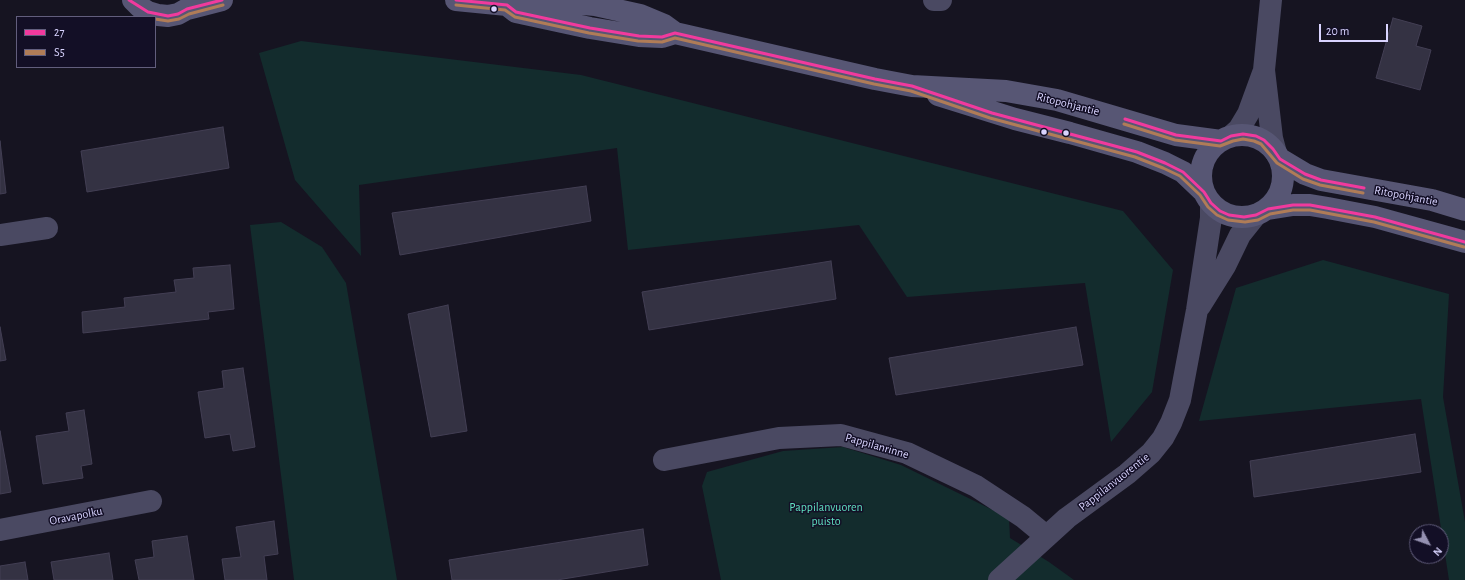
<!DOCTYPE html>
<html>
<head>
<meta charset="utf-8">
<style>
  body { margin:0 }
  #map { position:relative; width:1465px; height:580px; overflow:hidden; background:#161421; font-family:"Alegreya Sans",sans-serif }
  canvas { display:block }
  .legend { position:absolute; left:16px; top:16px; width:140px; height:52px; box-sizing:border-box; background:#130f26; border:1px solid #625e7d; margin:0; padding:5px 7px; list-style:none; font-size:12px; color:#d9d4ff }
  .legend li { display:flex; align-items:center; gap:8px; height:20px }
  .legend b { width:20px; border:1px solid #625e7d }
  .north { position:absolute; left:1409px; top:524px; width:40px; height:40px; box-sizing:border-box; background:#130f26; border:1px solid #625e7d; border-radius:50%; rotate:131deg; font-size:11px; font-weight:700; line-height:16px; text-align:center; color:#d9d4ff }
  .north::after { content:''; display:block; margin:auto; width:14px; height:18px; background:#9591b1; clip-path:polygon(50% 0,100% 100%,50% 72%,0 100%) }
  .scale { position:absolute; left:1319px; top:24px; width:69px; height:18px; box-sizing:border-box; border:2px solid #d9d4ff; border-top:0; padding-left:5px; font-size:12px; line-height:14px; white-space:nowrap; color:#d9d4ff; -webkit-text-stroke:3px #130f26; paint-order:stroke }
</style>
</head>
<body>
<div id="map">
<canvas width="1465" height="580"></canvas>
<ul class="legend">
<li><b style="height:5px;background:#f13a9d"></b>27</li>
<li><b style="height:5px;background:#b07c57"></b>S5</li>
</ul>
<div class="north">N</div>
<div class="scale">20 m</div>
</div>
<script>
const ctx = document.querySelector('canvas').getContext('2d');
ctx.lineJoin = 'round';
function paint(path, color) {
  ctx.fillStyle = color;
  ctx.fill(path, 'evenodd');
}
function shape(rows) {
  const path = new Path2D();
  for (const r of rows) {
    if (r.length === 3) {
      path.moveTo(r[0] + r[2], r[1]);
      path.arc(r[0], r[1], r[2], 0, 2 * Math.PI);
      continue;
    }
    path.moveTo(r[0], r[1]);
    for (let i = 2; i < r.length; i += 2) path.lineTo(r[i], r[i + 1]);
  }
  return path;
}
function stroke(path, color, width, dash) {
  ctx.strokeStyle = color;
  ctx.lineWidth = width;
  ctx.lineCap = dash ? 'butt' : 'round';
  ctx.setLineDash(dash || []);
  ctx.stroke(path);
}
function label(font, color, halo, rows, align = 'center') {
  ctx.font = font + ' "Alegreya Sans",sans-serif';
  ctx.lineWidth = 3;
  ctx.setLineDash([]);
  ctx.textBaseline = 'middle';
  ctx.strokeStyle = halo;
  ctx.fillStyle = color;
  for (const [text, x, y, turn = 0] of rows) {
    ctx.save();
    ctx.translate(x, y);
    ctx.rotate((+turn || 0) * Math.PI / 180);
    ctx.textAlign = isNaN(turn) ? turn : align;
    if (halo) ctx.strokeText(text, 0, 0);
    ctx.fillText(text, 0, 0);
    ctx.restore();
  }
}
paint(shape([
  [301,41,581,75,1123,211,1173,270,1152,392,1111,442,1085,283,907,297,859,225,628,250,617,148,359,185,361,256,295,180,259,53],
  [281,222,322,247,346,283,397,580,294,580,250,225],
  [1323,260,1449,294,1443,397,1465,522,1465,580,1449,580,1421,399,1199,421,1236,288],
  [843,447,901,465,1009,518,1010,538,1049,562,1074,580,721,580,702,486,707,472,783,451]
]), '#132c2d');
const building = shape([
  [1393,18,1422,26,1416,46,1431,50,1420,90,1376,78,1393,18],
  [223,127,229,168,87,192,81,151,223,127],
  [0,141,6,193,0,194,0,141],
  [586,186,591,221,400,255,392,213,586,186],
  [831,261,836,299,649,330,642,292,831,261],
  [230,265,234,309,208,312,209,319,83,333,82,312,125,307,124,298,176,292,174,280,194,278,193,268,230,265],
  [448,305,467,431,431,437,408,314,448,305],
  [0,327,6,360,0,361,0,327],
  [1076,327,1083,365,896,395,889,358,1076,327],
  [243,368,255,447,233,451,230,434,205,438,198,392,224,388,222,371,243,368],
  [84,410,92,464,81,466,83,478,43,484,36,436,69,431,66,413,84,410],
  [0,431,11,492,0,494,0,431],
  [1415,434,1421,472,1254,497,1250,461,1415,434],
  [274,521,278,554,264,556,267,580,225,580,222,559,241,557,236,527,274,521],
  [643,529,648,565,557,580,452,580,449,560,643,529],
  [187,536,194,580,139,580,135,560,154,557,152,541,187,536],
  [109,553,113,580,54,580,51,562,109,553],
  [25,562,28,580,0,580,0,566,25,562]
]);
paint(building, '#343243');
stroke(building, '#433f54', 1);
stroke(shape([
  [934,0,941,0],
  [1271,0,1264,70,1272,138,1276,153],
  [1231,136,1239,129,1248,114,1263,73],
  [0,235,47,228],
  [1200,306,1225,266,1240,235,1256,215],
  [664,460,779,438,841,435,907,453,976,486,1023,517,1046,536],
  [0,530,151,501],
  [999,580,1067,518,1127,474,1151,453,1163,438,1171,423,1180,400,1197,310,1211,218,1211,203]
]), '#4a4962', 22);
stroke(shape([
  [133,0,140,7,148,12,158,15,168,16,178,14,187,9,197,0],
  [456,0,507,5,519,0],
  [539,0,595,5,640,15,664,25,675,33,875,79,912,86,1006,91,1057,100,1176,135,1221,141],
  [507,5,516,12,590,28,639,36,662,37,675,33],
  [187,9,222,0],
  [938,95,1015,119,1070,133,1137,152,1165,163,1183,172,1204,192],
  [1242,176,41],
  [1280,159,1305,174,1321,180,1432,200,1465,210],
  [1268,209,1293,205,1310,205,1328,208,1375,217,1465,242]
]), '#575674', 22);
stroke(shape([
  [129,0,148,12,168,16,178,14,187,9,222,0],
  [456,0,507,5,516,12,590,28,639,36,662,37,675,33,875,79,912,86,992,113,1137,152,1165,163,1183,172,1204,192,1211,203,1220,211,1229,215,1244,217,1256,215,1268,209,1293,205,1310,205,1375,217,1465,242],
  [1125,119,1176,135,1221,141,1231,136,1243,134,1256,136,1264,140,1273,149,1280,159,1305,174,1321,180,1364,188]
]), '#f13a9d', 3);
stroke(shape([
  [456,5,505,10,515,17,589,33,638,41,662,42,675,38,874,84,911,91,990,118,1135,157,1163,168,1180,176,1200,195,1208,207,1217,215,1228,220,1245,222,1258,220,1270,214,1293,210,1310,210,1374,222,1464,247],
  [155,19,168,21,179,19,189,14,223,5],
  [1124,124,1175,140,1220,146,1233,141,1243,139,1254,141,1261,144,1277,163,1303,179,1320,185,1363,193]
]), '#b07c57', 3);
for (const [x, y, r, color] of [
  [494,9,3.5,"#d9d4ff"],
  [1044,132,3.5,"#d9d4ff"],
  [1066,133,3.5,"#d9d4ff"]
]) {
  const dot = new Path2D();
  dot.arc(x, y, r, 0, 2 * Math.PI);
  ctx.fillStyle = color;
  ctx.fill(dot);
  stroke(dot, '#130f26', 1.5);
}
label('12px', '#d9d4ff', '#130f26', [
  ["Ritopohjantie",1068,104,14],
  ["Ritopohjantie",1406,196,11],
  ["Pappilanrinne",877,446,16],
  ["Pappilanvuorentie",1114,482,-38],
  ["Oravapolku",76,516,-11]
]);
label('12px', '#5fe0c0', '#130f26', [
  ["Pappilanvuoren",826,507],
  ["puisto",826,521]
]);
</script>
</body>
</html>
